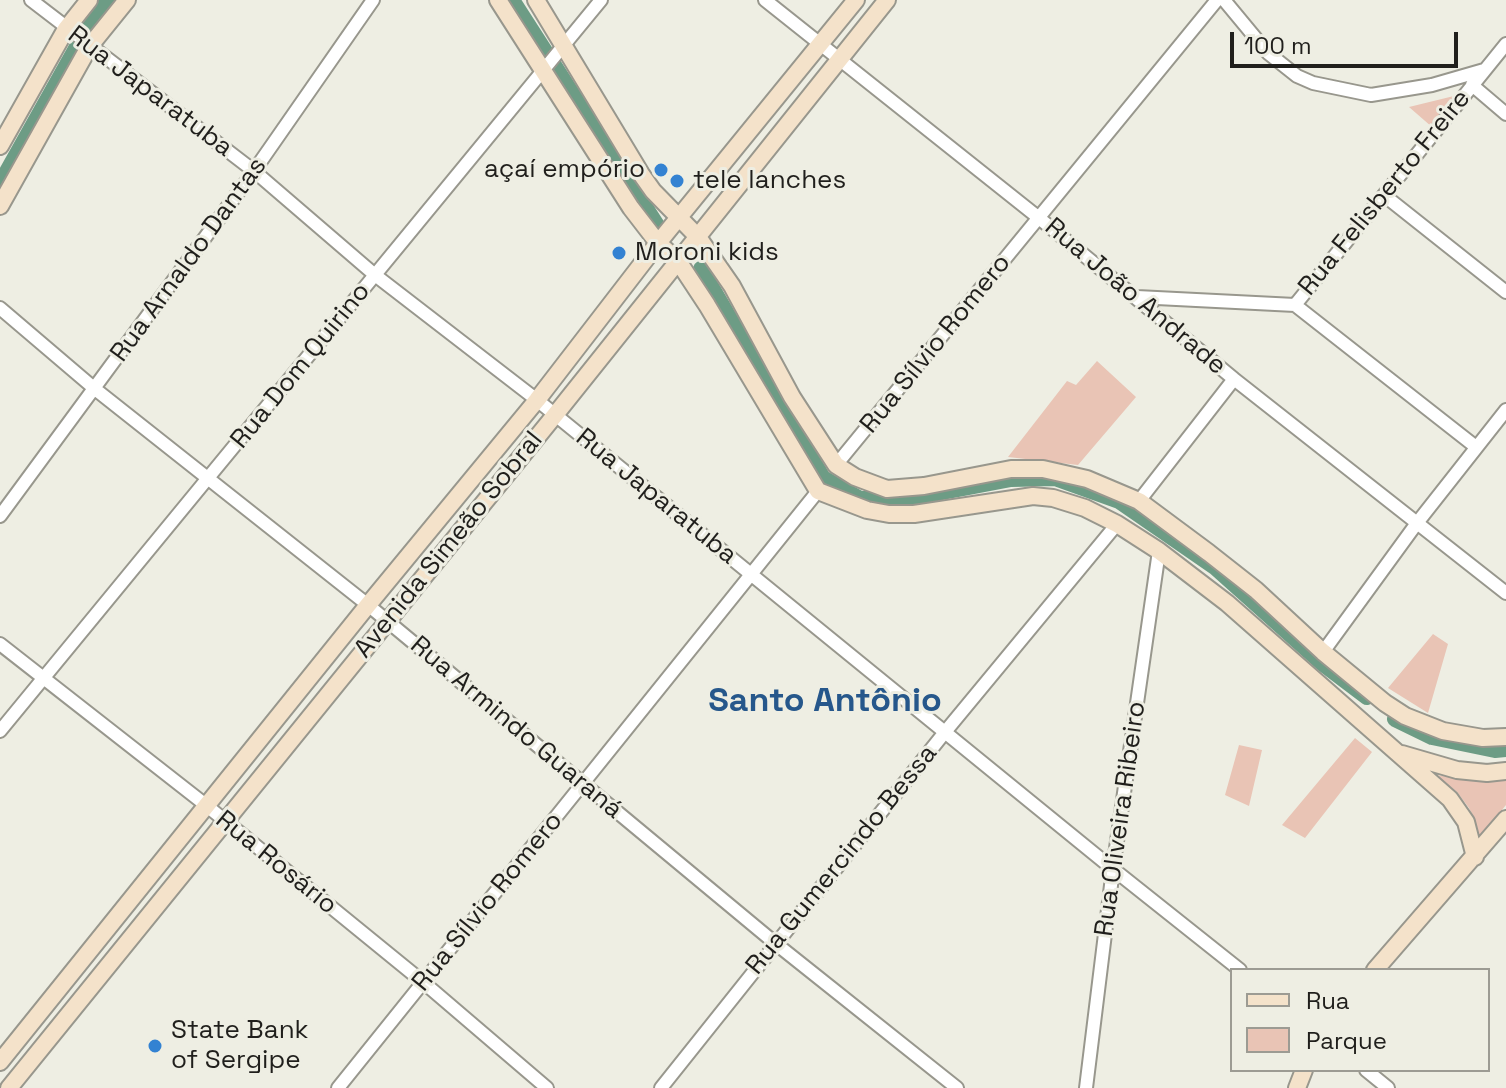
<!DOCTYPE html>
<html>
<head>
<meta charset="utf-8">
<style>
  body { margin:0 }
  #map { position:relative; width:1506px; height:1088px; overflow:hidden; background:#eeeee3; font-family:"Space Grotesk",sans-serif }
  canvas { display:block }
  .legend { position:absolute; left:1230px; top:968px; width:260px; height:104px; box-sizing:border-box; background:#eeeee3; border:2px solid #9c9b93; margin:0; padding:10px 14px; list-style:none; font-size:24px; color:#201f1c }
  .legend li { display:flex; align-items:center; gap:16px; height:40px }
  .legend b { width:40px; border:2px solid #9c9b93 }
  .scale { position:absolute; left:1230px; top:32px; width:228px; height:36px; box-sizing:border-box; border:4px solid #201f1c; border-top:0; padding-left:10px; font-size:24px; line-height:28px; white-space:nowrap; color:#201f1c; -webkit-text-stroke:6px #eeeee3; paint-order:stroke }
</style>
</head>
<body>
<div id="map">
<canvas width="1506" height="1088"></canvas>
<ul class="legend">
<li><b style="height:10px;background:#f4e2ca"></b>Rua</li>
<li><b style="height:22px;background:#e9c4b5"></b>Parque</li>
</ul>
<div class="scale">100 m</div>
</div>
<script>
const ctx = document.querySelector('canvas').getContext('2d');
ctx.lineJoin = 'round';
function paint(path, color) {
  ctx.fillStyle = color;
  ctx.fill(path, 'evenodd');
}
function shape(rows) {
  const path = new Path2D();
  for (const r of rows) {
    path.moveTo(r[0], r[1]);
    for (let i = 2; i < r.length; i += 2) path.lineTo(r[i], r[i + 1]);
  }
  return path;
}
function stroke(path, color, width, dash) {
  ctx.strokeStyle = color;
  ctx.lineWidth = width;
  ctx.lineCap = dash ? 'butt' : 'round';
  ctx.setLineDash(dash || []);
  ctx.stroke(path);
}
function label(font, color, halo, rows, align = 'center') {
  ctx.font = font + ' "Space Grotesk",sans-serif';
  ctx.lineWidth = 6;
  ctx.setLineDash([]);
  ctx.textBaseline = 'middle';
  ctx.strokeStyle = halo;
  ctx.fillStyle = color;
  for (const [text, x, y, turn = 0] of rows) {
    ctx.save();
    ctx.translate(x, y);
    ctx.rotate((+turn || 0) * Math.PI / 180);
    ctx.textAlign = isNaN(turn) ? turn : align;
    if (halo) ctx.strokeText(text, 0, 0);
    ctx.fillText(text, 0, 0);
    ctx.restore();
  }
}
paint(shape([
  [1458,95,1432,127,1409,107],
  [1097,361,1136,397,1078,465,1008,457,1067,381,1076,385],
  [1433,634,1448,644,1428,713,1388,688],
  [1355,738,1372,752,1305,838,1282,825],
  [1239,745,1262,750,1249,806,1225,795],
  [1436,775,1465,779,1506,778,1506,805,1477,840,1474,818,1469,808,1457,792]
]), '#e9c4b5');
stroke(shape([
  [512,0,660,230],
  [0,184,96,13,107,0],
  [701,269,823,478,860,499,906,499,1011,479,1055,478,1119,501,1216,568,1322,663,1367,697],
  [1395,719,1432,737,1495,750,1506,749]
]), '#6d9c85', 16);
const street = shape([
  [31,0,254,171,375,275,537,400,1113,869,1240,970],
  [765,0,1039,218,1234,379,1506,593],
  [1224,0,1268,53,1297,76,1313,83,1371,95,1432,85,1484,70],
  [1472,85,1506,114],
  [1385,196,1506,292],
  [1137,297,1295,305],
  [1295,305,1506,44],
  [1295,305,1476,447],
  [0,308,95,389,368,605,775,943,957,1088],
  [836,465,1217,0],
  [1139,501,1234,379],
  [0,516,254,171,373,0],
  [0,644,207,806,423,982,547,1088],
  [1323,652,1417,523,1506,410],
  [0,731,601,0],
  [1366,1070,1388,1088],
  [338,1088,818,491],
  [661,1088,945,732,1117,524],
  [1086,1088,1113,869,1159,551]
]);
const secondary = shape([
  [498,0,631,208,658,243,678,261,707,305,818,491,867,510,889,514,914,514,1033,496,1053,498,1085,508,1117,524,1159,551,1227,603,1450,799,1466,822,1475,857],
  [536,0,641,174,653,191,698,237,732,286,792,397,836,465,855,477,887,489,924,486,1011,469,1043,469,1087,479,1139,501,1209,553,1256,590,1323,652,1385,703,1405,716,1443,731,1483,738,1506,737],
  [0,146,66,29,89,0],
  [0,206,89,47,127,0],
  [1402,754,1457,770,1487,773,1506,771],
  [1375,970,1506,819],
  [0,1062,368,605,537,400,658,243,856,0],
  [9,1088,555,415,887,0],
  [1297,1088,1304,1070]
]);
stroke(street, '#98978d', 16);
stroke(secondary, '#98978d', 20);
stroke(street, '#fff', 12);
stroke(secondary, '#f4e2ca', 16);
for (const [x, y, r, color] of [
  [661,170,8,"#3382d2"],
  [677,181,8,"#3382d2"],
  [619,253,8,"#3382d2"],
  [155,1046,8,"#3382d2"]
]) {
  const dot = new Path2D();
  dot.arc(x, y, r, 0, 2 * Math.PI);
  ctx.fillStyle = color;
  ctx.fill(dot);
  stroke(dot, '#eeeee3', 3);
}
label('26px', '#201f1c', '#eeeee3', [
  ["Rua Japaratuba",150,92,37],
  ["Rua Felisberto Freire",1385,193,-51],
  ["Rua Arnaldo Dantas",189,260,-54],
  ["Rua João Andrade",1135,297,40],
  ["Rua Sílvio Romero",936,344,-51],
  ["Rua Dom Quirino",301,366,-51],
  ["Rua Japaratuba",656,497,39],
  ["Avenida Simeão Sobral",449,545,-51],
  ["Rua Armindo Guaraná",516,728,40],
  ["Rua Oliveira Ribeiro",1121,819,-82],
  ["Rua Gumercindo Bessa",842,860,-51],
  ["Rua Rosário",276,863,39],
  ["Rua Sílvio Romero",488,902,-51]
]);
label('26px', '#201f1c', '#eeeee3', [
  ["açaí empório",645,170,"right"],
  ["tele lanches",693,181],
  ["Moroni kids",635,253],
  ["State Bank",171,1031],
  ["of Sergipe",171,1061]
], 'left');
label('bold 34px', '#26578b', '#eeeee3', [
  ["Santo Antônio",825,702]
]);
</script>
</body>
</html>
